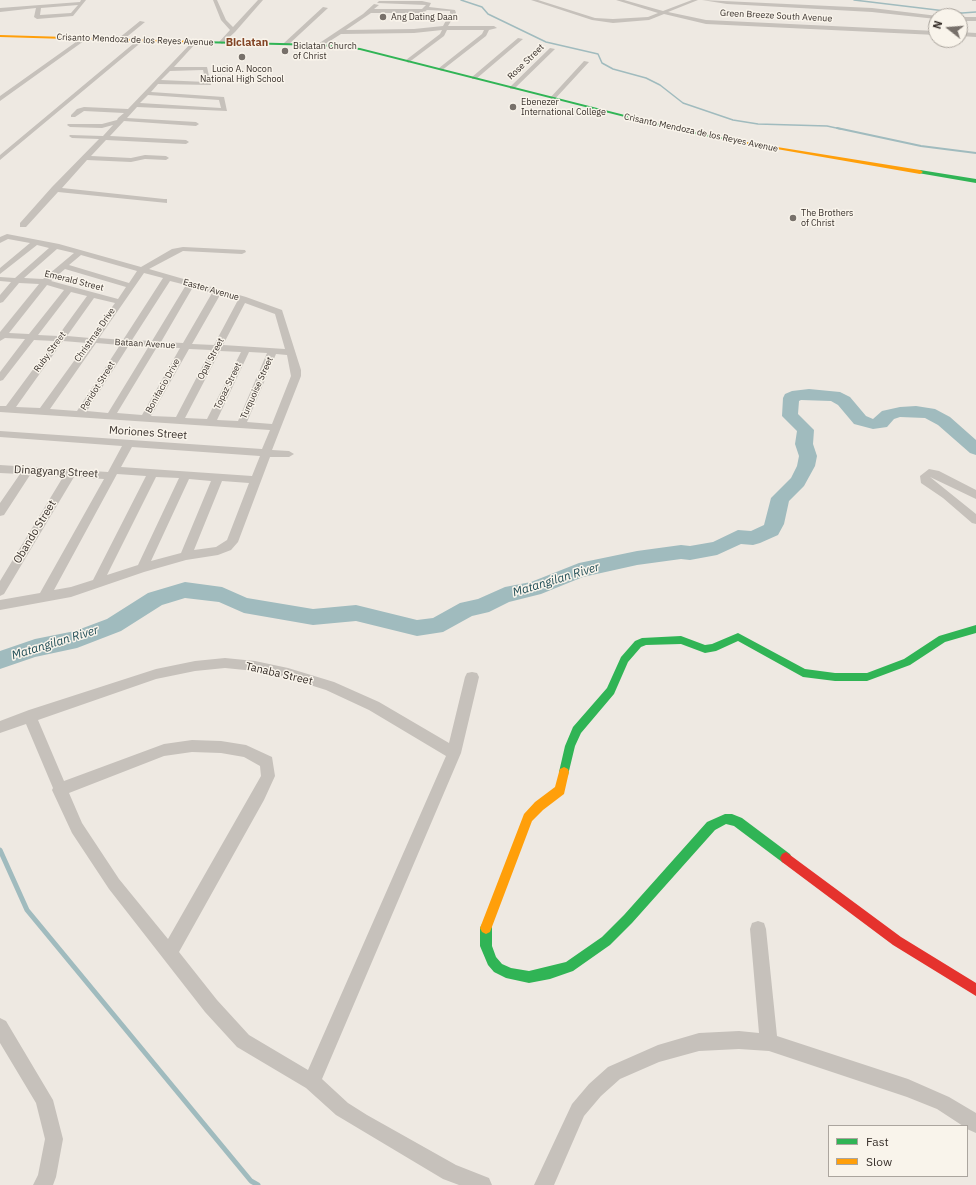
<!DOCTYPE html>
<html>
<head>
<meta charset="utf-8">
<style>
  body { margin:0 }
  #map { position:relative; width:976px; height:1185px; overflow:hidden; background:#eee9e2; font-family:"IBM Plex Sans",sans-serif }
  canvas { display:block }
  .legend { position:absolute; left:828px; top:1125px; width:140px; height:52px; box-sizing:border-box; background:#f9f4eb; border:1px solid #aba59e; margin:0; padding:5px 7px; list-style:none; font-size:12px; color:#372f2a }
  .legend li { display:flex; align-items:center; gap:8px; height:20px }
  .legend b { width:20px; border:1px solid #aba59e }
  .north { position:absolute; left:928px; top:8px; width:40px; height:40px; box-sizing:border-box; background:#f9f4eb; border:1px solid #aba59e; border-radius:50%; rotate:287deg; font-size:11px; font-weight:700; line-height:16px; text-align:center; color:#372f2a }
  .north::after { content:''; display:block; margin:auto; width:14px; height:18px; background:#77706a; clip-path:polygon(50% 0,100% 100%,50% 72%,0 100%) }
</style>
</head>
<body>
<div id="map">
<canvas width="976" height="1185"></canvas>
<ul class="legend">
<li><b style="height:5px;background:#30b455"></b>Fast</li>
<li><b style="height:5px;background:#ff9f0a"></b>Slow</li>
</ul>
<div class="north">N</div>
</div>
<script>
const ctx = document.querySelector('canvas').getContext('2d');
ctx.lineJoin = 'round';
function shape(rows) {
  const path = new Path2D();
  for (const r of rows) {
    path.moveTo(r[0], r[1]);
    for (let i = 2; i < r.length; i += 2) path.lineTo(r[i], r[i + 1]);
  }
  return path;
}
function stroke(path, color, width, dash) {
  ctx.strokeStyle = color;
  ctx.lineWidth = width;
  ctx.lineCap = dash ? 'butt' : 'round';
  ctx.setLineDash(dash || []);
  ctx.stroke(path);
}
function paint(path, color) {
  ctx.fillStyle = color;
  ctx.fill(path, 'evenodd');
}
function label(font, color, halo, rows, align = 'center') {
  ctx.font = font + ' "IBM Plex Sans",sans-serif';
  ctx.lineWidth = 3;
  ctx.setLineDash([]);
  ctx.textBaseline = 'middle';
  ctx.strokeStyle = halo;
  ctx.fillStyle = color;
  for (const [text, x, y, turn = 0] of rows) {
    ctx.save();
    ctx.translate(x, y);
    ctx.rotate((+turn || 0) * Math.PI / 180);
    ctx.textAlign = isNaN(turn) ? turn : align;
    if (halo) ctx.strokeText(text, 0, 0);
    ctx.fillText(text, 0, 0);
    ctx.restore();
  }
}
stroke(shape([
  [461,0,482,7,488,14,546,42,598,54,602,63,613,69,646,78,660,85,683,103,733,120,758,124,827,126,841,129],
  [854,0,962,13,976,12]
]), '#a0bbbe', 1.5);
stroke(shape([
  [837,128,921,146,976,153]
]), '#a0bbbe', 2);
stroke(shape([
  [0,850,27,910,251,1181,258,1185]
]), '#a0bbbe', 5);
paint(shape([
  [809,389,840,392,850,397,866,416,873,419,882,411,900,407,916,406,935,409,950,417,976,440,976,455,970,453,938,425,925,418,900,417,894,419,887,427,873,429,854,424,838,405,831,401,801,400,799,401,798,414,814,430,813,444,817,456,815,466,804,486,789,501,784,524,778,535,760,543,753,545,741,544,717,555,690,560,681,559,637,565,583,577,541,594,509,602,489,612,472,616,443,632,417,636,356,621,313,625,244,613,219,602,185,598,162,605,121,631,77,648,35,657,0,669,0,651,35,639,75,631,107,619,148,593,185,582,222,587,247,598,313,609,356,605,417,620,433,618,460,603,478,599,505,587,531,582,579,563,637,551,681,545,690,546,713,542,738,530,751,531,764,525,771,498,791,478,797,466,799,456,795,444,797,431,782,416,783,398,785,394,792,391,809,389]
]), '#a0bbbe');
paint(shape([
  [81,0,86,0,73,16,37,19,34,17,36,8,0,12,0,8,80,2,81,0],
  [78,5,71,13,40,15,41,8,78,5],
  [213,0,217,0,226,20,233,27,258,0,263,0,235,32,222,44,219,42,230,30,221,20,213,0],
  [531,0,538,0,595,18,613,19,648,17,658,13,616,0,624,0,663,11,692,0,698,0,668,12,706,20,936,31,936,35,706,24,664,14,649,20,613,23,592,20,531,0],
  [702,0,872,8,938,16,936,16,936,19,872,12,727,4,702,0],
  [972,0,976,0,976,1,972,1,972,0],
  [379,1,422,1,431,3,429,7,455,10,456,13,448,26,494,26,497,28,489,30,486,36,441,71,439,68,482,34,484,30,447,30,444,36,408,63,406,60,440,34,442,30,414,33,341,34,322,46,318,46,318,44,363,14,374,4,379,5,374,9,422,9,426,5,377,3,379,1],
  [427,10,450,11,450,13,443,26,414,29,346,30,371,13,423,13,427,10],
  [323,7,328,8,288,45,284,45,284,43,323,7],
  [960,17,976,17,976,21,960,21,960,17],
  [140,21,145,22,123,40,119,40,119,38,140,21],
  [960,32,976,33,976,37,960,36,960,32],
  [83,37,88,38,0,101,0,96,83,37],
  [518,38,523,39,476,79,472,79,472,77,518,38],
  [139,39,144,40,0,160,0,155,139,39],
  [194,40,196,43,174,67,207,67,211,85,158,84,151,92,224,97,227,111,137,107,127,118,196,122,199,124,196,126,124,121,110,136,186,140,189,142,186,144,106,140,91,156,131,158,145,155,166,156,169,158,166,160,145,159,131,162,87,160,62,188,164,199,167,199,167,203,58,192,26,227,20,227,20,223,52,187,99,139,72,138,69,136,70,135,103,136,113,125,102,128,70,127,67,125,68,124,102,124,117,120,118,118,124,113,84,111,75,117,71,117,71,115,77,109,84,107,128,109,194,40],
  [203,70,206,82,161,80,170,71,203,70],
  [148,95,219,100,221,108,140,103,148,95],
  [550,48,555,49,514,89,510,89,510,87,550,48],
  [584,61,589,62,554,100,550,100,550,98,584,61],
  [7,234,59,244,141,267,172,249,183,247,245,250,246,252,242,254,183,251,149,269,246,297,282,310,301,370,301,376,272,450,289,451,294,454,289,457,270,457,238,542,231,550,218,555,186,560,144,572,71,597,0,610,0,600,40,593,104,479,74,477,4,594,0,596,0,581,63,477,30,475,4,515,0,516,0,503,20,474,0,473,0,465,108,472,122,446,0,437,0,431,262,449,270,430,0,412,0,406,6,406,54,341,34,340,3,380,0,381,0,372,25,339,5,338,0,341,0,332,39,284,19,283,3,302,0,303,0,295,11,282,0,281,0,277,15,278,49,248,37,245,0,274,0,268,30,243,8,239,0,243,0,237,7,234],
  [57,249,74,253,43,279,24,278,57,249],
  [81,255,137,271,129,283,69,265,81,255],
  [65,269,126,287,118,299,51,281,65,269],
  [144,273,163,278,123,340,99,338,144,273],
  [170,281,186,285,152,341,132,340,170,281],
  [47,285,64,290,29,334,9,333,47,285],
  [193,287,212,293,183,343,161,342,193,287],
  [71,292,87,296,58,336,38,335,71,292],
  [220,295,238,300,214,345,192,344,220,295],
  [94,298,115,303,90,338,67,336,94,298],
  [245,303,275,314,285,349,223,345,245,303],
  [63,341,87,343,40,408,16,407,63,341],
  [96,343,120,345,77,411,50,409,96,343],
  [129,345,149,346,108,413,87,411,129,345],
  [157,347,180,348,142,415,117,413,157,347],
  [189,349,211,350,176,417,151,416,189,349],
  [220,351,241,352,207,419,185,418,220,351],
  [249,352,267,353,238,421,217,420,249,352],
  [276,354,287,355,291,376,272,424,247,422,276,354],
  [132,447,260,456,252,476,121,467,132,447],
  [117,474,146,476,93,580,71,587,54,590,117,474],
  [156,477,179,478,138,565,107,575,156,477],
  [189,479,211,481,181,553,151,561,189,479],
  [222,481,249,483,227,540,216,547,194,550,222,481],
  [929,469,939,471,976,490,976,499,930,477,976,514,976,524,972,523,943,498,921,483,920,476,929,469],
  [225,658,255,661,288,668,334,682,379,702,449,743,465,677,467,673,472,672,477,673,479,677,461,753,322,1079,348,1103,367,1115,456,1165,489,1178,492,1185,459,1185,443,1179,336,1115,306,1088,237,1047,205,1012,109,889,72,833,52,790,53,788,26,724,0,733,0,721,29,710,156,669,195,661,225,658],
  [225,668,255,671,288,678,326,690,369,710,446,756,308,1070,249,1035,217,1000,179,952,264,800,275,776,272,757,246,745,221,741,192,740,164,744,64,781,38,720,156,679,195,671,225,668],
  [192,752,221,753,244,757,260,766,261,776,168,939,119,879,82,823,69,793,164,756,192,752],
  [758,921,764,923,766,929,777,1036,908,1079,949,1097,976,1113,976,1133,967,1129,967,1126,963,1126,937,1109,907,1097,769,1051,739,1049,699,1051,659,1062,620,1079,601,1096,584,1116,554,1185,534,1185,572,1104,589,1084,608,1067,658,1045,699,1033,739,1031,759,1033,750,929,752,923,758,921],
  [0,1018,6,1021,53,1100,63,1139,56,1177,53,1185,33,1185,38,1175,45,1139,36,1103,0,1043,0,1018]
]), '#c6c1bb');
paint(shape([
  [200,41,320,44,360,48,684,130,750,143,748,144,684,132,360,50,320,46,199,43,200,41],
  [920,170,976,179,976,183,918,173,917,172,920,170],
  [976,625,976,633,945,642,910,665,867,681,835,681,803,677,738,641,716,651,705,653,681,644,646,645,641,647,628,662,614,694,581,733,575,746,568,775,564,777,560,775,559,772,565,746,573,727,607,688,621,657,635,641,642,638,681,636,705,645,712,644,738,633,805,669,835,673,867,673,904,659,939,636,976,625],
  [725,814,732,814,742,818,790,854,792,858,790,862,786,864,782,862,734,826,726,824,715,830,632,923,610,945,573,971,550,979,529,983,506,978,494,972,488,965,480,946,480,928,482,924,486,922,490,924,492,928,492,946,496,957,502,964,511,968,529,971,566,962,602,937,624,915,707,822,725,814]
]), '#30b455');
paint(shape([
  [0,35,200,41,202,42,200,43,0,37,0,35],
  [746,142,920,170,923,172,920,174,748,144,746,144,746,142],
  [564,767,568,769,569,772,564,794,543,810,532,821,490,932,486,934,482,932,480,928,524,814,535,802,555,787,559,772,560,769,564,767]
]), '#ff9f0a');
paint(shape([
  [786,852,901,937,976,983,976,996,893,945,782,862,780,858,782,854,786,852]
]), '#e5322d');
for (const [x, y, r, color] of [
  [383,17,4,"#77706a"],
  [285,51,4,"#77706a"],
  [242,57,4,"#77706a"],
  [513,107,4,"#77706a"],
  [793,218,4,"#77706a"]
]) {
  const dot = new Path2D();
  dot.arc(x, y, r, 0, 2 * Math.PI);
  ctx.fillStyle = color;
  ctx.fill(dot);
  stroke(dot, '#f9f4eb', 1.5);
}
label('9px', '#372f2a', '#f9f4eb', [
  ["Green Breeze South Avenue",776,16,3],
  ["Crisanto Mendoza de los Reyes Avenue",135,40,2],
  ["Rose Street",526,62,-44],
  ["Crisanto Mendoza de los Reyes Avenue",701,133,12],
  ["Emerald Street",74,281,14],
  ["Easter Avenue",211,290,16],
  ["Christmas Drive",95,335,-55],
  ["Bataan Avenue",145,344,3],
  ["Ruby Street",50,352,-54],
  ["Opal Street",211,359,-62],
  ["Peridot Street",98,386,-58],
  ["Bonifacio Drive",163,386,-61],
  ["Topaz Street",228,386,-64],
  ["Turquoise Street",257,388,-66]
]);
label('9px', '#372f2a', '#f9f4eb', [
  ["Ang Dating Daan",391,17],
  ["Biclatan Church",293,46],
  ["of Christ",293,56],
  ["Lucio A. Nocon",242,69,"center"],
  ["National High School",242,79,"center"],
  ["Ebenezer",521,102],
  ["International College",521,112],
  ["The Brothers",801,213],
  ["of Christ",801,223]
], 'left');
label('bold 11px', '#834526', '#f9f4eb', [
  ["Biclatan",247,43]
]);
label('11px', '#372f2a', '#f9f4eb', [
  ["Moriones Street",148,433,4],
  ["Dinagyang Street",56,472,3],
  ["Obando Street",35,532,-59],
  ["Tanaba Street",279,674,13]
]);
label('italic 12px', '#214e57', '#f9f4eb', [
  ["Matangilan River",556,580,-17],
  ["Matangilan River",55,643,-17]
]);
</script>
</body>
</html>
